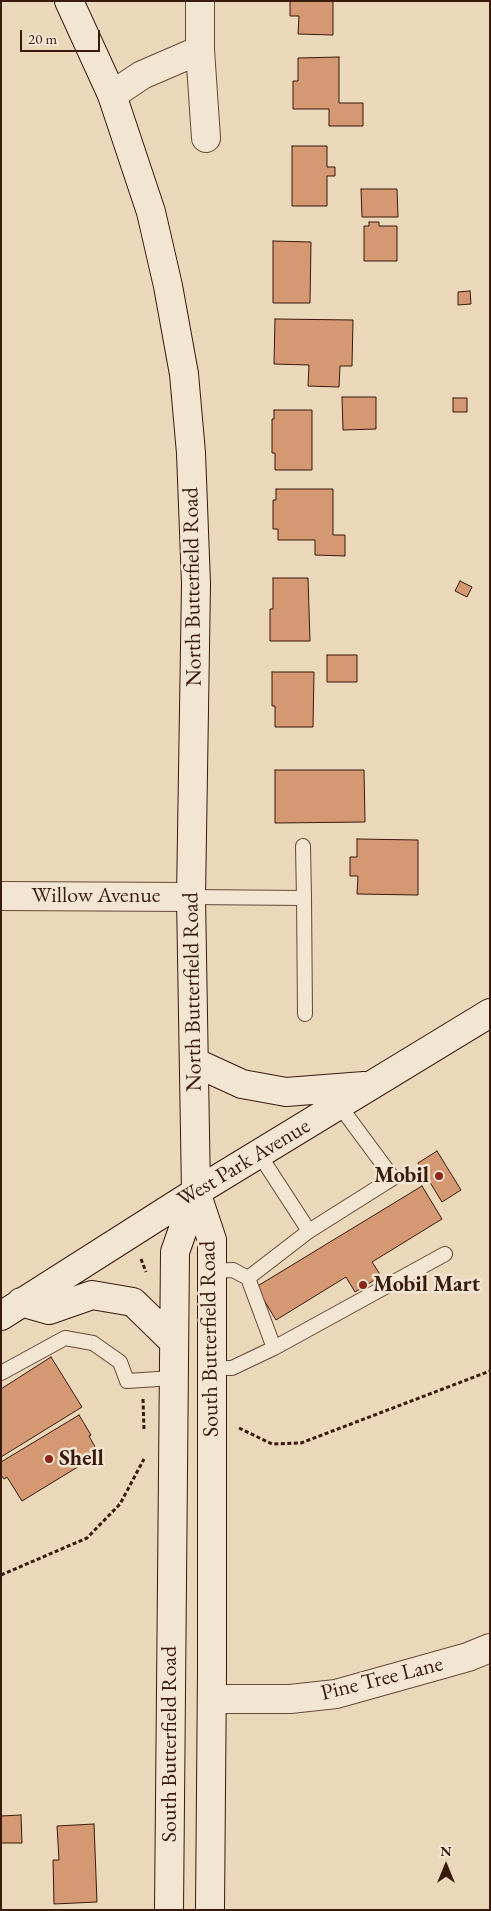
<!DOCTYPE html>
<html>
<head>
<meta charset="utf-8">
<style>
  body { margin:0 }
  #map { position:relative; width:491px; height:1911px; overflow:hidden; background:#ebd7ba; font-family:"EB Garamond",serif }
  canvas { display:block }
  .frame { position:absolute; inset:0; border:2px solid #391a0c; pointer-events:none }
  .north { position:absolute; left:421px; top:1841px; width:50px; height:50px; -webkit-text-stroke:4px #f2e5d2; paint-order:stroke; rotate:0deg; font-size:14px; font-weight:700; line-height:20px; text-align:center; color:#391a0c }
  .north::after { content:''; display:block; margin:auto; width:18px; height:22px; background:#391a0c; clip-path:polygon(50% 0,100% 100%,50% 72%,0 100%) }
  .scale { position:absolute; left:20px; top:30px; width:80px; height:22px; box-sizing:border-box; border:2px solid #391a0c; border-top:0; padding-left:6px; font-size:15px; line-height:18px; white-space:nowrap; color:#391a0c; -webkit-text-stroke:4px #f2e5d2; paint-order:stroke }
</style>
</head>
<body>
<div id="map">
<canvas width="491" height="1911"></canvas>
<div class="frame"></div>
<div class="north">N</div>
<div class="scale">20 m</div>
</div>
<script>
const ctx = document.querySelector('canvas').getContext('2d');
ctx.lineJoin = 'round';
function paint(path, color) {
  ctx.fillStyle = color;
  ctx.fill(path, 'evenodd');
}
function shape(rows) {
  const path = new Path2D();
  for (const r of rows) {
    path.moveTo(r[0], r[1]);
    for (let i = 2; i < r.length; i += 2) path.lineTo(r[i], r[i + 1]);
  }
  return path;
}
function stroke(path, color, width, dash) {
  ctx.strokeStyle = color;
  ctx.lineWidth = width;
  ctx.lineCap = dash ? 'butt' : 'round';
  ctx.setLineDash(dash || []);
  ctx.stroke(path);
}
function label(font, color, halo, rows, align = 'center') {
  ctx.font = font + ' "EB Garamond",serif';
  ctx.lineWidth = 5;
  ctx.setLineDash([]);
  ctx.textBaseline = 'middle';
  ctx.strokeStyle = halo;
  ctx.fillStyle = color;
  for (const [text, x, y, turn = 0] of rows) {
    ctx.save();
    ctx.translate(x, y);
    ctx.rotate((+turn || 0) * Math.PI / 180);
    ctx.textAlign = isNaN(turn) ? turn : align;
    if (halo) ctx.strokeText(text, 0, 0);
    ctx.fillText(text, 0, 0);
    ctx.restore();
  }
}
const building = shape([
  [290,1,333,1,333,35,298,34,299,16,290,16,290,1],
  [339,57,339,103,363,103,363,126,329,126,329,109,293,109,293,81,298,81,298,58,339,57],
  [292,146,327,146,327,167,335,167,335,176,327,176,327,206,292,206,292,146],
  [361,189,397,189,398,217,362,217,361,189],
  [369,222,379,222,379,226,397,226,397,261,364,261,364,226,369,226,369,222],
  [273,241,311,242,310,303,273,303,273,241],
  [470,291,471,304,458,305,458,292,470,291],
  [275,319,353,320,352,366,340,366,339,387,308,386,309,365,274,364,275,319],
  [342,397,376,397,376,429,343,430,342,397],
  [453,398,467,398,467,412,453,412,453,398],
  [274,410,312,410,312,470,275,470,275,453,272,453,272,419,274,419,274,410],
  [276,489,333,489,333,535,345,535,345,556,315,555,315,540,278,540,278,529,273,529,273,500,276,500,276,489],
  [273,578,308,578,310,641,270,641,270,609,273,609,273,578],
  [460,581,472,587,467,597,455,591,460,581],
  [327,655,357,655,357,682,327,682,327,655],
  [272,672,314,672,313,727,275,727,275,706,272,706,272,672],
  [275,770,364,770,365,822,275,823,275,770],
  [357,839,418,840,418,895,357,894,358,876,350,876,350,857,357,857,357,839],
  [437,1151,461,1190,442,1202,418,1163,437,1151],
  [422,1186,442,1219,372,1262,381,1276,355,1292,346,1277,276,1320,256,1287,422,1186],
  [51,1357,82,1407,1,1457,1,1389,51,1357],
  [79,1415,91,1435,89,1436,99,1454,22,1501,7,1477,4,1479,1,1475,1,1462,79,1415],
  [21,1815,22,1843,1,1843,1,1816,21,1815],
  [94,1824,97,1902,54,1904,53,1860,59,1860,57,1826,94,1824]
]);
paint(building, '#d49872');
stroke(building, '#391a0c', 1);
const service = shape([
  [191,897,304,898,303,846],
  [304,898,305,1014],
  [259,1154,309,1231],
  [212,1271,233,1270,248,1278,309,1231,393,1178,339,1105],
  [248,1278,274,1348],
  [212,1368,232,1368,274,1348,445,1254],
  [1,1373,65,1338,93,1343,120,1362,127,1381,173,1378]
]);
const minor = shape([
  [200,1,200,50,206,138],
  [112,95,142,75,200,50],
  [1,896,191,897],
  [212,1699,290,1699,336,1694,468,1657,490,1648]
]);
const secondary = shape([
  [69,1,112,95,151,212,168,286,184,374,191,453,196,584,191,897,196,1192,212,1240,212,1670,210,1910],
  [194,1062,242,1084,286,1092,364,1086],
  [21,1302,49,1310,92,1295,133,1302,174,1342],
  [1,1316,196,1192,490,1013],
  [169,1910,175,1252,196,1192]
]);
stroke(service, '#664938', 16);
stroke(minor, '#664938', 30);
stroke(secondary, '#391a0c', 30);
stroke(shape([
  [141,1259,146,1272],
  [143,1399,144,1430],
  [239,1428,272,1444,301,1443,490,1371],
  [1,1575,87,1538,120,1504,144,1459]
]), '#391a0c', 3, [4, 2.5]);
stroke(service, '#f2e5d2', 14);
stroke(minor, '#f2e5d2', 28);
stroke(secondary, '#f2e5d2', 28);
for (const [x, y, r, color] of [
  [439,1176,5,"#8f2418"],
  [363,1285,5,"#8f2418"],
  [49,1459,5,"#8f2418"]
]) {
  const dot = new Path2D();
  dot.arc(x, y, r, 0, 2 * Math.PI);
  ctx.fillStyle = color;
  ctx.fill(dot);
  stroke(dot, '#f2e5d2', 2);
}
label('22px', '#391a0c', '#f2e5d2', [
  ["North Butterfield Road",193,587,-91],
  ["Willow Avenue",96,896],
  ["North Butterfield Road",193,992,-91],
  ["West Park Avenue",244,1163,-31],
  ["South Butterfield Road",210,1339,-91],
  ["Pine Tree Lane",382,1679,-14],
  ["South Butterfield Road",170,1744,-90]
]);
label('bold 22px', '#391a0c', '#f2e5d2', [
  ["Mobil",429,1176,"right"],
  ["Mobil Mart",373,1285],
  ["Shell",59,1459]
], 'left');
</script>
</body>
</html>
